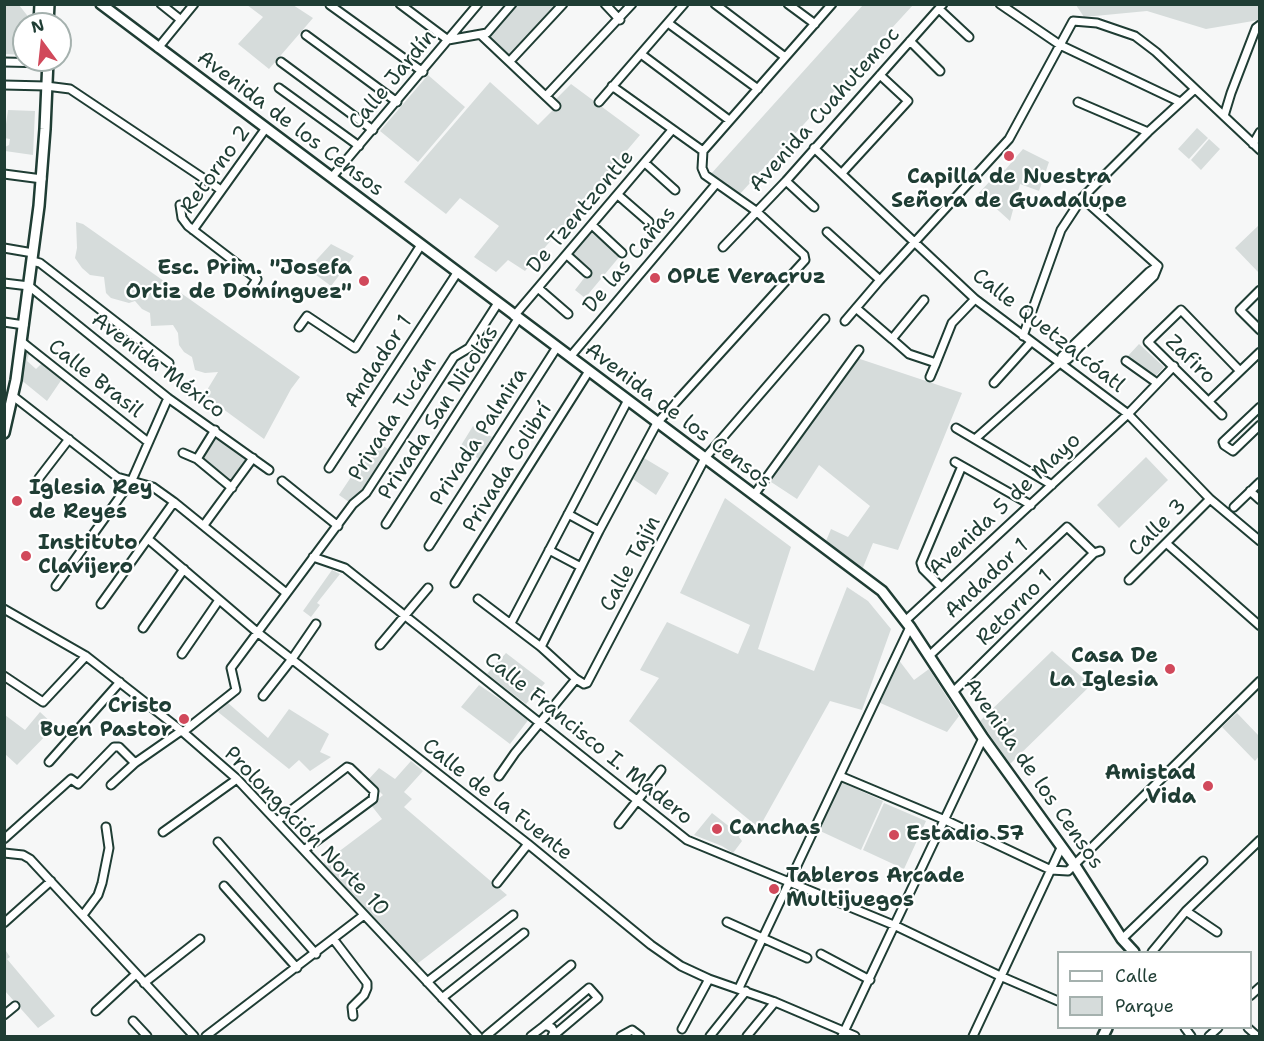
<!DOCTYPE html>
<html>
<head>
<meta charset="utf-8">
<style>
  body { margin:0 }
  #map { position:relative; width:1264px; height:1041px; overflow:hidden; background:#f6f7f7; font-family:"Shantell Sans",sans-serif }
  canvas { display:block }
  .frame { position:absolute; inset:0; border:6px solid #1f3d34; pointer-events:none }
  .legend { position:absolute; left:1057px; top:951px; width:195px; height:78px; box-sizing:border-box; background:#fff; border:2px solid #a5b1ae; margin:0; padding:8px 10px; list-style:none; font-size:18px; color:#1f3d34 }
  .legend li { display:flex; align-items:center; gap:12px; height:30px }
  .legend b { width:30px; border:2px solid #a5b1ae }
  .north { position:absolute; left:12px; top:12px; width:60px; height:60px; box-sizing:border-box; background:#fff; border:2px solid #a5b1ae; border-radius:50%; rotate:345deg; font-size:16px; font-weight:700; line-height:24px; text-align:center; color:#1f3d34 }
  .north::after { content:''; display:block; margin:auto; width:21px; height:27px; background:#d1495b; clip-path:polygon(50% 0,100% 100%,50% 72%,0 100%) }
</style>
</head>
<body>
<div id="map">
<canvas width="1264" height="1041"></canvas>
<div class="frame"></div>
<ul class="legend">
<li><b style="height:8px;background:#fff"></b>Calle</li>
<li><b style="height:16px;background:#d6dcdb"></b>Parque</li>
</ul>
<div class="north">N</div>
</div>
<script>
const ctx = document.querySelector('canvas').getContext('2d');
ctx.lineJoin = 'round';
function paint(path, color) {
  ctx.fillStyle = color;
  ctx.fill(path, 'evenodd');
}
function shape(rows) {
  const path = new Path2D();
  for (const r of rows) {
    path.moveTo(r[0], r[1]);
    for (let i = 2; i < r.length; i += 2) path.lineTo(r[i], r[i + 1]);
  }
  return path;
}
function stroke(path, color, width, dash) {
  ctx.strokeStyle = color;
  ctx.lineWidth = width;
  ctx.lineCap = dash ? 'butt' : 'round';
  ctx.setLineDash(dash || []);
  ctx.stroke(path);
}
function label(font, color, halo, rows, align = 'center') {
  ctx.font = font + ' "Shantell Sans",sans-serif';
  ctx.lineWidth = 4.5;
  ctx.setLineDash([]);
  ctx.textBaseline = 'middle';
  ctx.strokeStyle = halo;
  ctx.fillStyle = color;
  for (const [text, x, y, turn = 0] of rows) {
    ctx.save();
    ctx.translate(x, y);
    ctx.rotate((+turn || 0) * Math.PI / 180);
    ctx.textAlign = isNaN(turn) ? turn : align;
    if (halo) ctx.strokeText(text, 0, 0);
    ctx.fillText(text, 0, 0);
    ctx.restore();
  }
}
paint(shape([
  [5,4,19,5,30,19,34,20,34,24,24,24,24,55,5,54],
  [554,4,556,6,509,57,486,38,516,5],
  [247,5,293,5,313,18,269,69,238,44,263,17],
  [863,5,913,5,739,195,710,175],
  [1076,5,1259,5,1259,20,1206,29,1147,11,1084,17],
  [428,75,465,107,418,162,380,131],
  [490,82,538,125,560,103,556,99,571,84,640,135,525,271,508,260,496,272,474,257,499,226,460,198,446,214,404,182],
  [8,110,35,111,33,155,5,151,5,147,9,145,10,139,4,138],
  [1197,128,1208,138,1189,159,1178,149],
  [1209,139,1220,149,1201,170,1191,160],
  [1023,149,1049,162,1039,191,1020,184,1010,221,979,193,1002,168,1005,170],
  [76,222,83,224,300,377,291,389,264,439,204,395,218,372,205,373,195,370,192,357,184,352,179,345,178,333,173,325,151,326,150,313,142,309,135,301,129,303,111,298,106,293,104,277,90,275,82,268,75,258,77,248],
  [1259,225,1259,273,1235,248],
  [591,232,620,256,585,298,575,290,591,269,573,254],
  [331,244,354,256,331,286,308,269],
  [1139,344,1164,367,1156,376,1127,357],
  [24,353,29,354,27,361,36,369,42,363,62,379,47,401,20,379],
  [857,358,962,393,898,550,873,543,862,570,826,541,831,529,848,537,870,506,819,465,797,499,768,480],
  [473,426,492,437,479,459,460,447],
  [218,436,248,457,231,482,202,460],
  [375,441,388,449,362,489,349,502,339,495],
  [1146,457,1168,480,1119,528,1097,505],
  [644,458,669,473,656,495,633,479],
  [725,498,791,547,758,649,814,671,847,587,868,601,891,629,862,710,830,701,759,828,629,721,659,678,640,670,667,622,738,654,750,625,680,593],
  [332,570,340,574,317,603,320,605,311,617,303,611],
  [1052,651,1091,685,1010,764,980,721],
  [506,653,545,683,526,704,487,674],
  [898,659,914,680,929,669,959,716,947,732,878,702],
  [479,685,529,719,510,744,461,707],
  [228,703,268,738,289,709,329,734,320,752,331,757,310,771,299,760,289,769,218,712],
  [40,712,55,726,17,765,5,754,5,715,25,730],
  [1237,713,1259,736,1259,756,1255,761,1222,727],
  [411,761,423,771,404,792,412,799,404,807,507,895,417,964,321,865,382,819,371,805,383,795,368,780,379,768,395,779],
  [841,782,883,801,861,850,818,830],
  [884,803,926,821,904,869,863,850],
  [712,813,740,835,739,837,742,841,733,853,722,846,694,835],
  [4,948,10,957,7,959,55,1016,38,1028,5,991]
]), '#d6dcdb');
const street = shape([
  [161,4,181,20],
  [400,4,448,40,487,33,512,4],
  [605,4,620,20],
  [715,4,785,57],
  [788,4,815,24],
  [1000,4,1060,45,1180,102],
  [330,5,423,72],
  [939,9,969,37],
  [668,23,758,89],
  [306,35,397,102],
  [481,35,556,106],
  [910,41,940,71],
  [158,48,194,4],
  [641,54,729,120],
  [510,61,563,4],
  [4,62,48,63],
  [281,62,373,130],
  [4,85,46,86,70,89,221,190],
  [612,86,703,151],
  [279,88,359,146],
  [546,96,632,4],
  [599,102,684,4],
  [1078,102,1148,132],
  [1224,116,1231,93,1256,28,1260,25],
  [1253,144,1260,132],
  [814,148,975,299,1128,414,1210,499,1260,541],
  [703,151,832,4],
  [645,163,675,190],
  [842,173,908,101,880,75],
  [4,174,42,179],
  [332,177,478,4],
  [786,181,814,207],
  [618,195,649,222],
  [1082,198,1158,266],
  [180,205,182,218,188,226,257,279,251,288],
  [592,225,622,253],
  [193,230,266,128],
  [827,232,880,280],
  [723,247,786,181,943,4],
  [4,248,33,253],
  [567,255,587,273],
  [32,261,40,263,169,363],
  [4,283,29,286,168,398,269,470],
  [538,288,568,314],
  [1260,290,1240,310,1260,330],
  [856,308,892,339,924,300],
  [514,316,672,130],
  [845,321,880,280,1009,139,1073,21,1097,23,1135,36,1156,52,1260,150],
  [4,322,24,325],
  [299,327,307,316,355,348,421,245],
  [1023,336,1061,230,1082,198,1148,132,1195,89],
  [892,339,909,354,936,363,952,323,975,299],
  [22,342,148,442],
  [570,357,716,184],
  [1126,361,1157,383],
  [1060,363,1062,356,1149,272,1158,266],
  [930,377,936,363],
  [994,383,1031,342],
  [13,396,117,477,153,487,174,502,285,592],
  [1209,401,1260,352],
  [1260,407,1223,442,1224,445,1233,451,1260,425],
  [1222,415,1148,342,1181,310,1240,371],
  [956,428,1052,485],
  [975,439,1060,363,1068,359,1154,276,1158,266],
  [183,453,197,459,232,488],
  [197,459,215,430],
  [955,462,1031,505],
  [329,468,457,273],
  [39,478,69,439],
  [282,481,338,526],
  [1250,491,1260,500],
  [754,495,859,350],
  [1234,507,1260,482],
  [568,514,599,531],
  [386,524,518,319],
  [204,525,253,458],
  [148,539,257,632,528,844,651,945,681,966,709,979,775,1002,855,1036],
  [1166,543,1260,626],
  [429,546,557,347],
  [549,550,581,567],
  [313,557,345,568,687,840,896,926,1000,976,1058,1001],
  [1129,580,1210,499],
  [455,583,589,371],
  [56,586,132,480,168,398],
  [941,587,923,569,921,563,962,466],
  [478,599,541,647,576,679,584,684,587,683,705,458,825,319],
  [101,604,174,502],
  [4,609,86,656,183,732,237,779,478,1036],
  [905,621,1128,414,1174,366],
  [511,623,628,400],
  [143,628,184,569],
  [380,645,428,588],
  [541,647,599,531,657,423,805,260,804,255,756,211,705,175,702,168,703,151],
  [182,654,219,600],
  [929,656,1067,527,1094,553],
  [4,676,43,702,86,656],
  [954,691,1094,553,1100,551],
  [263,696,292,659,316,624],
  [183,732,236,690,231,668,353,504,366,493,454,357,469,348,498,303],
  [49,762,120,682],
  [499,776,515,753,576,679],
  [840,776,945,820,1051,870,1068,871,1260,681],
  [111,785,135,763,181,731],
  [277,821,347,767,350,768,374,791,373,799,304,850],
  [619,824,661,770],
  [163,832,237,779],
  [4,839,71,779,78,784,114,747,119,747,135,763],
  [218,842,316,954],
  [4,853,23,855,30,859,194,1036],
  [497,883,528,844],
  [224,886,297,968],
  [1186,911,1217,932],
  [83,915,98,895,102,883,109,848,106,827],
  [727,922,807,958],
  [4,923,51,881],
  [1122,939,1203,861],
  [334,940,367,983,367,988,364,995,352,1007,353,1016],
  [1152,952,1186,911,1260,840],
  [821,954,870,980],
  [427,982,513,915],
  [144,983,200,939],
  [739,988,910,627],
  [1250,996,1260,987],
  [442,998,524,933],
  [96,1011,136,974],
  [4,1015,15,1006],
  [133,1021,147,1036],
  [544,1026,589,988,598,998,553,1036],
  [1185,1028,1191,1036],
  [1248,1028,1257,1036],
  [682,1029,709,979],
  [206,1036,364,915],
  [486,1036,571,965],
  [531,1036,544,1026,548,1026,552,1028,554,1032,552,1036],
  [621,1036,632,1030,640,1036],
  [710,1036,746,991],
  [747,1036,775,1002],
  [842,1036,983,738],
  [973,1036,1061,848],
  [1209,1036,1218,1028]
]);
const secondary = shape([
  [101,4,882,591,910,627,983,738,1074,864,1122,939,1134,952],
  [39,24,40,4],
  [48,24,49,4],
  [4,433,16,380,39,206,45,129,48,60],
  [1103,1036,1107,1028]
]);
stroke(street, '#1f3d34', 11);
stroke(secondary, '#1f3d34', 14);
stroke(street, '#fff', 7);
stroke(secondary, '#fff', 9);
for (const [x, y, r, color] of [
  [1009,156,6,"#d1495b"],
  [655,278,6,"#d1495b"],
  [364,281,6,"#d1495b"],
  [17,501,6,"#d1495b"],
  [26,556,6,"#d1495b"],
  [1170,669,6,"#d1495b"],
  [184,719,6,"#d1495b"],
  [1208,786,6,"#d1495b"],
  [717,829,6,"#d1495b"],
  [894,835,6,"#d1495b"],
  [774,889,6,"#d1495b"]
]) {
  const dot = new Path2D();
  dot.arc(x, y, r, 0, 2 * Math.PI);
  ctx.fillStyle = color;
  ctx.fill(dot);
  stroke(dot, '#fff', 2);
}
label('21px', '#1f3d34', '#fff', [
  ["Calle Jardín",393,80,-50],
  ["Avenida Cuahutemoc",825,110,-48],
  ["Avenida de los Censos",290,124,37],
  ["Retorno 2",216,170,-54],
  ["De Tzentzontle",581,212,-50],
  ["De las Cañas",630,260,-50],
  ["Calle Quetzalcóatl",1048,331,38],
  ["Zafiro",1190,360,44],
  ["Andador 1",379,362,-57],
  ["Avenida México",158,366,37],
  ["Calle Brasil",95,379,38],
  ["Privada San Nicolás",439,413,-57],
  ["Avenida de los Censos",678,416,37],
  ["Privada Tucán",393,419,-57],
  ["Privada Palmira",479,437,-57],
  ["Privada Colibrí",508,468,-58],
  ["Avenida 5 de Mayo",1005,505,-43],
  ["Calle 3",1158,528,-45],
  ["Calle Tajín",631,564,-62],
  ["Andador 1",987,579,-43],
  ["Retorno 1",1015,608,-45],
  ["Calle Francisco I. Madero",588,739,39],
  ["Avenida de los Censos",1033,774,55],
  ["Calle de la Fuente",497,800,38],
  ["Prolongación Norte 10",306,832,46]
]);
label('bold 21px', '#1f3d34', '#fff', [
  ["Capilla de Nuestra",1009,178,"center"],
  ["Señora de Guadalupe",1009,202,"center"],
  ["Esc. Prim. \"Josefa",352,269,"right"],
  ["Ortiz de Domínguez\"",352,293,"right"],
  ["OPLE Veracruz",667,278],
  ["Iglesia Rey",29,489],
  ["de Reyes",29,513],
  ["Instituto",38,544],
  ["Clavijero",38,568],
  ["Casa De",1158,657,"right"],
  ["La Iglesia",1158,681,"right"],
  ["Cristo",172,707,"right"],
  ["Buen Pastor",172,731,"right"],
  ["Amistad",1196,774,"right"],
  ["Vida",1196,798,"right"],
  ["Canchas",729,829],
  ["Estadio 57",906,835],
  ["Tableros Arcade",786,877],
  ["Multijuegos",786,901]
], 'left');
</script>
</body>
</html>
